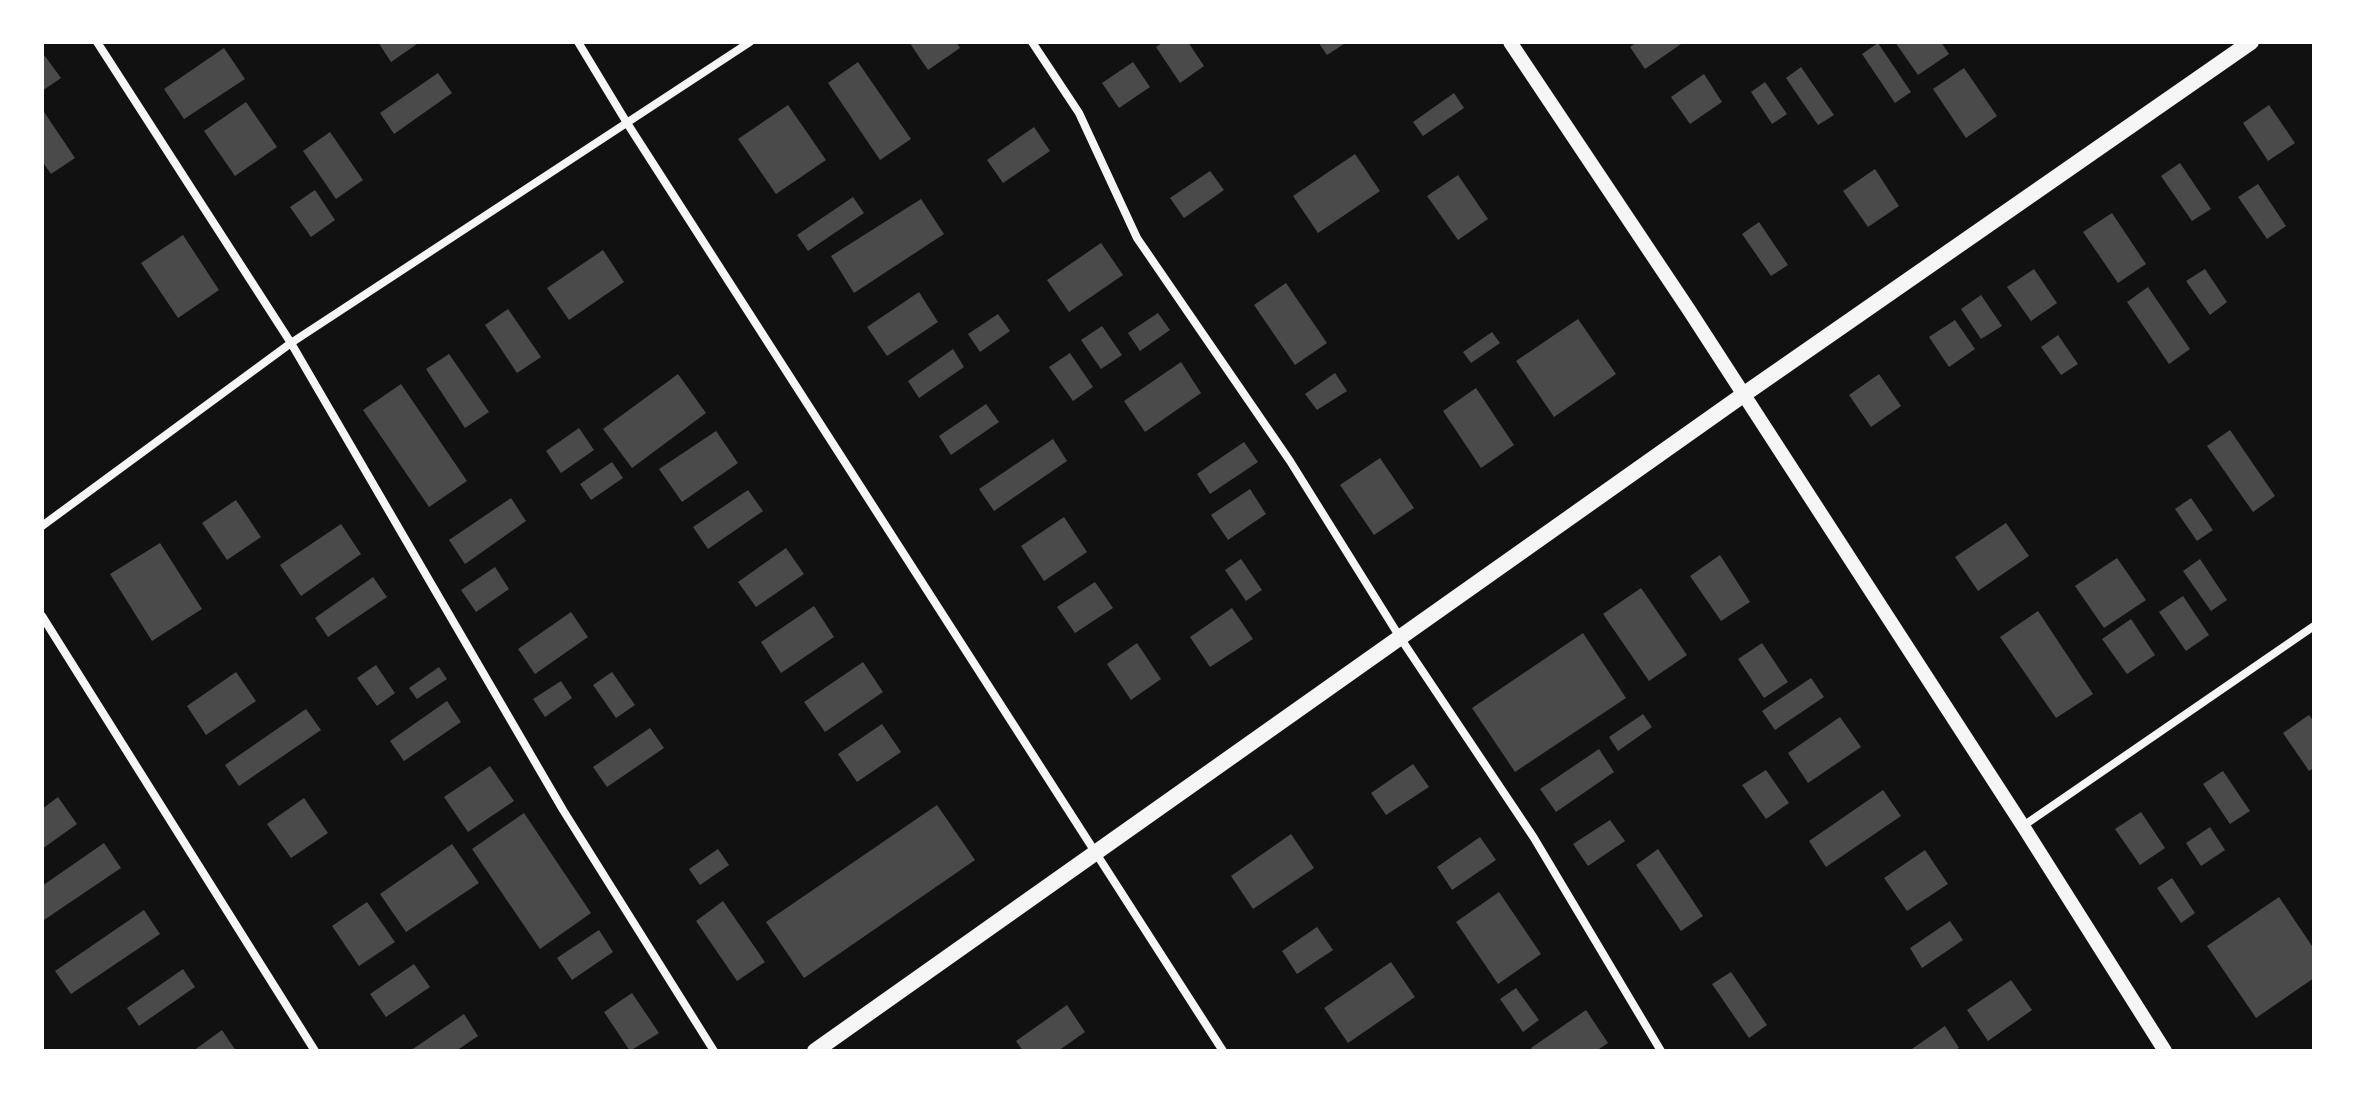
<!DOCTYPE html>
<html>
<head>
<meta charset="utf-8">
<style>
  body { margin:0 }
  #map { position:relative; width:2356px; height:1093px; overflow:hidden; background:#111; font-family:"DM Sans",sans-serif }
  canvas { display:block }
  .frame { position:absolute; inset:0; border:44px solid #fff; pointer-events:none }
</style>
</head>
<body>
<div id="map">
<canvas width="2356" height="1093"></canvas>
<div class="frame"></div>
</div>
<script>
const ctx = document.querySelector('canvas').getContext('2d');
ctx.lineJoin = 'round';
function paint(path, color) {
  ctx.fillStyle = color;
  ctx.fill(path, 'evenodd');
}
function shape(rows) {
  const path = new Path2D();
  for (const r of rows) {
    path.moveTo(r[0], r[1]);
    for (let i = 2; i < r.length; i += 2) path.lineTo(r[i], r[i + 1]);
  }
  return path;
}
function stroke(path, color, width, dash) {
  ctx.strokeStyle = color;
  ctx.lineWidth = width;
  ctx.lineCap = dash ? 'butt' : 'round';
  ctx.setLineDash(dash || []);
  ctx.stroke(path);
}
paint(shape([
  [378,42,420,42,391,62],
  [909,42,956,42,960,48,928,70],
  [1164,42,1188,42,1204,66,1180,83,1156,47],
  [1318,42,1347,42,1327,55],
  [1637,42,1684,42,1645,69,1630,47],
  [1895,42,1941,42,1949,54,1918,75],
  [1878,43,1911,92,1895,103,1862,54],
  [224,48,245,79,184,119,164,89],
  [45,56,61,78,42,91,42,58],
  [858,62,911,139,880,160,828,83],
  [1133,62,1150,87,1119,108,1102,83],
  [1801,67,1834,115,1818,125,1786,78],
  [1964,68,1997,116,1966,138,1933,89],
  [438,73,452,93,394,134,380,113],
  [1704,74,1722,102,1690,124,1671,97],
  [1765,82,1787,114,1772,124,1751,92],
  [1454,93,1464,108,1423,136,1413,122],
  [246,102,277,147,235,176,204,131],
  [788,105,826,160,776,194,738,139],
  [2269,105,2295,143,2268,161,2243,123],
  [42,109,75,158,51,174,42,161],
  [1034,127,1050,151,1003,183,987,160],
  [330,132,363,180,336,199,303,151],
  [1355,154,1380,191,1318,233,1293,196],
  [2180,163,2211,209,2192,221,2161,176],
  [1875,169,1899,206,1868,227,1843,191],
  [1210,171,1224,190,1184,218,1170,198],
  [1458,175,1488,219,1458,240,1427,196],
  [2258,184,2286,226,2267,239,2238,197],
  [315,190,335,220,311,237,290,207],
  [853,197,864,213,808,251,797,235],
  [921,199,944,234,854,293,831,256],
  [2112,213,2146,264,2118,283,2083,232],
  [1759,222,1788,265,1771,276,1742,234],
  [183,235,219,290,178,318,141,263],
  [1101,243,1123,275,1069,312,1047,280],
  [603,250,624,282,569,320,547,288],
  [2034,269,2057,303,2031,321,2007,287],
  [2205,269,2227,302,2210,315,2186,281],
  [1286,283,1327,343,1295,365,1254,305],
  [2148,287,2190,349,2169,364,2127,302],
  [919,292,938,322,887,356,867,327],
  [1981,295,2002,326,1981,339,1961,309],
  [508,309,541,357,517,373,485,325],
  [1158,313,1170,330,1140,351,1128,333],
  [998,314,1010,331,980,352,968,334],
  [1578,319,1616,374,1554,417,1516,361],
  [1955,320,1975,349,1949,367,1929,337],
  [1102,326,1122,355,1101,369,1081,340],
  [1492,332,1500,343,1471,363,1463,352],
  [2058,335,2078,364,2061,375,2041,347],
  [953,349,964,367,919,398,908,381],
  [1070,353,1093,387,1073,401,1049,367],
  [449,354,489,412,465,428,426,369],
  [1181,362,1201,393,1145,432,1124,401],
  [1335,373,1347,391,1317,410,1305,394],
  [678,374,706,413,632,468,603,429],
  [1879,374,1901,406,1871,427,1849,395],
  [401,384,467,481,429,507,363,410],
  [1476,388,1514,445,1481,468,1443,411],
  [986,404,999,422,951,455,939,436],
  [579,428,594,450,561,473,546,451],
  [2230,430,2275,496,2253,512,2207,446],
  [716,431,738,463,682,502,659,469],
  [1053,439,1067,461,994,511,979,489],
  [1244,442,1258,462,1210,494,1197,474],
  [1380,458,1414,508,1374,535,1340,485],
  [612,462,623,478,591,500,580,484],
  [1250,489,1266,514,1228,540,1211,515],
  [748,490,763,511,708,549,693,527],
  [511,498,526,521,465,564,449,540],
  [2191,498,2213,530,2197,541,2175,509],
  [236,500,261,537,227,560,202,523],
  [1064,517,1087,552,1044,581,1021,546],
  [2006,523,2029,556,1978,591,1955,557],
  [341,524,361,554,301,596,280,565],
  [160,543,202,609,152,641,110,574],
  [786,548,804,574,756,607,738,582],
  [1720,555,1750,602,1721,621,1690,576],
  [2117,558,2146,600,2104,628,2075,586],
  [1241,559,1262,590,1246,601,1225,570],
  [2200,559,2227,600,2211,611,2183,571],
  [495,567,509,589,476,612,461,590],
  [373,577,387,597,328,637,315,618],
  [1095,582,1113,608,1075,633,1057,607],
  [1641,588,1687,655,1649,681,1603,614],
  [2183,596,2209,635,2186,651,2159,612],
  [814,606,834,637,781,673,761,642],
  [1232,608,1253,639,1210,667,1190,637],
  [2038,611,2093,694,2056,718,2000,637],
  [571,612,588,637,535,674,518,649],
  [2131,619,2155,655,2127,674,2102,639],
  [1583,633,1626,698,1515,772,1472,708],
  [1137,643,1161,679,1131,700,1107,664],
  [1762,643,1788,682,1764,698,1738,659],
  [863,662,883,692,825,732,804,702],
  [376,665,395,693,377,706,357,678],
  [439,667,447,679,417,699,409,688],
  [236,672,256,701,206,735,187,706],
  [612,672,635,705,616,718,593,685],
  [1811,678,1824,697,1775,730,1762,711],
  [561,681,572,698,545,717,533,699],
  [447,701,461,722,404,761,390,741],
  [306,709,321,730,239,786,225,765],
  [1643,714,1652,727,1618,751,1609,737],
  [2309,715,2314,722,2314,768,2309,771,2283,733],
  [1840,717,1861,747,1808,783,1788,753],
  [882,724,901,752,857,782,838,754],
  [650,728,664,748,607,787,593,767],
  [1599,749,1614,772,1556,812,1540,789],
  [1413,764,1429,787,1386,815,1371,793],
  [490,766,514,801,468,832,444,797],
  [1766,770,1789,803,1766,819,1742,785],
  [2223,771,2250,811,2230,824,2203,784],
  [1883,790,1901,816,1826,867,1809,841],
  [58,797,77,824,42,849,42,809],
  [304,798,328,833,291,858,267,824],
  [937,805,975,860,804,978,766,922],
  [2141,812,2165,848,2140,865,2115,829],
  [524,813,591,913,540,949,472,849],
  [1610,820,1625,841,1588,866,1573,844],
  [2210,827,2225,850,2201,866,2186,843],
  [1291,834,1314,868,1253,909,1231,876],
  [1480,837,1496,860,1452,890,1437,867],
  [104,843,121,868,44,920,42,916,42,886],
  [452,844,479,883,406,932,380,894],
  [718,849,729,865,700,885,689,869],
  [1658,849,1703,916,1681,931,1636,865],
  [1925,850,1948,884,1907,911,1884,878],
  [2172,878,2195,913,2181,923,2157,888],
  [1499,892,1541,954,1498,984,1456,922],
  [2279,897,2314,949,2314,978,2256,1018,2207,946],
  [723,901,765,962,737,981,696,921],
  [367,902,395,942,359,966,332,926],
  [144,910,160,934,71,994,55,971],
  [1950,921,1963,940,1922,968,1910,948],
  [1317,927,1333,950,1297,974,1282,951],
  [599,930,613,952,572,980,557,958],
  [1391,962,1415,997,1348,1043,1324,1008],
  [414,964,430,987,386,1017,370,994],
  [183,969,195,987,139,1026,127,1008],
  [1731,972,1767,1025,1749,1038,1712,984],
  [2011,980,2032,1010,1988,1041,1967,1010],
  [1516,988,1539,1020,1523,1032,1500,999],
  [632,993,659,1033,630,1051,604,1012],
  [1067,1005,1085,1032,1058,1051,1023,1051,1016,1041],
  [1586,1010,1608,1043,1596,1051,1533,1051,1531,1048],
  [464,1014,478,1036,456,1051,410,1051],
  [1945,1026,1959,1048,1954,1051,1909,1051],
  [222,1030,236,1051,193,1051]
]), '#4a4a4a');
stroke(shape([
  [97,42,291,343,563,810,714,1051],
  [578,42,627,123,1223,1051],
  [1032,42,1079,113,1137,238,1290,461,1401,639,1534,838,1661,1051],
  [42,526,291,343,750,42],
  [42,616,315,1051],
  [2023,826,2314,626]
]), '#f5f5f5', 8);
stroke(shape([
  [1510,42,1689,310,2023,826,2165,1051]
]), '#f5f5f5', 14);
stroke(shape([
  [815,1051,1743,395,2251,42]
]), '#f5f5f5', 16);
</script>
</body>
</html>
